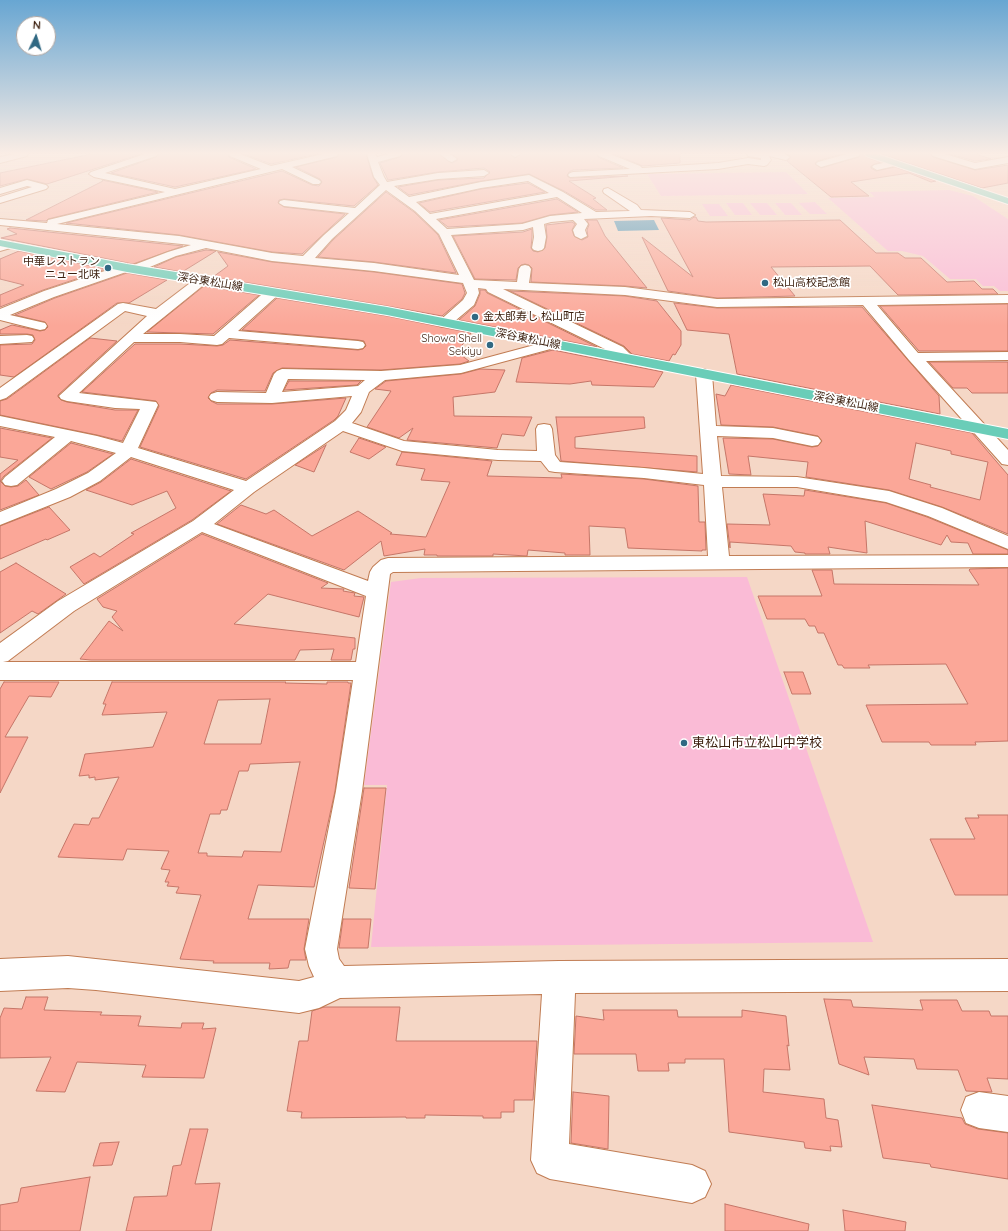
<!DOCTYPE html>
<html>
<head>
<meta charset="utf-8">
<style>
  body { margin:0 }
  #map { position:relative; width:1008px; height:1231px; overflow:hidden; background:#f5d7c6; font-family:Quicksand,sans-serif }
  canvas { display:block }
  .north { position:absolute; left:16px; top:16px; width:40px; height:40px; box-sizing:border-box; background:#fff; border:1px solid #b1a59f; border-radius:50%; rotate:4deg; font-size:11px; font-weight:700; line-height:16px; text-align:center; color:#3b1f0e }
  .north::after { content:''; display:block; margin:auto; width:14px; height:18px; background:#316983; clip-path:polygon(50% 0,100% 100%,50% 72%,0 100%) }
</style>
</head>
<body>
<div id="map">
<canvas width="1008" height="1231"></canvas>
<div class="north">N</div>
</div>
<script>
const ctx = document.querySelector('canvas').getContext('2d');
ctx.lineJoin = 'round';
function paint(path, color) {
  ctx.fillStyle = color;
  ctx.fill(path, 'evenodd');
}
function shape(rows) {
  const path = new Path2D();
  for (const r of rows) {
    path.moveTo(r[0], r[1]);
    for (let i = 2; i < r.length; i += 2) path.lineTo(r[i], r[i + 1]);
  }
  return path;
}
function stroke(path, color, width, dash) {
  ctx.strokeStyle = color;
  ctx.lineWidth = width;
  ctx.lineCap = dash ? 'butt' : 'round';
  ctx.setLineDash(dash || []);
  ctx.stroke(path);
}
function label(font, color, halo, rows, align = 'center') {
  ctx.font = font + ' Quicksand,"Noto Sans JP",sans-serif';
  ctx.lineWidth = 3.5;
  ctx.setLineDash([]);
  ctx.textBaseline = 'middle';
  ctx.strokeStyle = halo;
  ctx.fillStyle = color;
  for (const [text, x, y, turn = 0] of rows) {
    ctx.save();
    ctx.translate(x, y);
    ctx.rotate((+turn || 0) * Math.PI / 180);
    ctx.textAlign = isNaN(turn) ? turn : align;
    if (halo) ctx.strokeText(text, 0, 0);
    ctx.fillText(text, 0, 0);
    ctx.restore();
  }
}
paint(shape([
  [786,172,808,194,661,196,647,174],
  [949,190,973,196,1008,219,1008,291,1000,291,994,286,983,286,976,279,950,279,923,256,902,251,888,251,828,198,875,197,869,192],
  [815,202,827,214,810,214,799,203],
  [726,203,743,203,752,215,735,215],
  [750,203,767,203,777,215,760,215],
  [775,203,791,203,802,215,785,215],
  [702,204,719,204,728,216,710,216],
  [747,577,873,942,371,947,387,785,364,785,391,582,421,578]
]), '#fabbd6');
paint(shape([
  [654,220,659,230,618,231,614,221]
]), '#4890b2');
const building = shape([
  [92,154,141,154,47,184,27,179,0,186,0,173,92,154],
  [158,154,228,154,229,157,256,169,175,187,111,173,156,157,158,154],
  [244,154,317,154,271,164,244,154],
  [339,154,366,154,373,177,378,185,354,206,284,199,279,200,278,203,284,207,345,214,302,254,272,252,179,235,66,223,282,171,312,185,319,186,322,182,320,179,296,167,337,157,339,154],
  [402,154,439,154,452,163,458,160,452,154,510,154,515,158,521,154,597,154,598,157,623,168,573,170,569,172,567,176,570,178,628,176,569,181,596,198,593,199,607,210,596,210,564,191,529,174,481,181,409,195,398,187,438,180,484,178,490,172,484,168,438,172,388,180,380,163,400,157,402,154],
  [614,154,680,154,680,163,643,166,614,154],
  [787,154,842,154,817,161,815,164,821,168,859,157,861,154,864,154,866,157,880,162,871,166,871,168,876,171,895,167,936,181,931,182,909,173,896,175,851,182,869,196,831,197,787,161,791,157,787,154],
  [881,154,931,154,933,157,975,170,1008,165,1008,183,982,188,881,154],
  [950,154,976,154,991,159,975,161,950,154],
  [102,180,158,192,48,219,46,221,26,220,103,181,102,180],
  [528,183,545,192,430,212,419,203,481,189,528,183],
  [386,192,414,212,438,235,456,273,374,262,318,257,333,240,386,192],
  [557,199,578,212,550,215,522,223,448,227,439,220,557,199],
  [694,217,696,217,698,221,706,222,840,220,876,253,898,253,905,258,921,258,947,282,974,281,982,289,993,289,998,294,898,295,870,266,771,267,795,296,717,298,668,291,642,237,693,277,661,218,690,220,694,217],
  [587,220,597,220,605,236,647,288,625,286,531,282,532,268,529,265,525,264,521,265,518,268,516,280,475,279,453,236,523,232,532,229,532,237,531,248,533,251,538,252,545,248,547,237,546,225,572,222,575,224,572,230,574,236,582,240,588,237,587,230,589,225,587,220],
  [10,228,183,246,133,264,1,238,17,234,7,229,10,228],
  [206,250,216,251,182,272,154,267,176,257,206,250],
  [19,251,106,269,43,290,0,307,0,295,24,285,0,279,0,259,19,251],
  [218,252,272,262,374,272,462,284,465,293,462,299,442,316,387,306,213,277,228,266,218,252],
  [127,273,167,280,129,303,117,303,14,377,0,375,0,345,32,344,35,340,33,335,27,334,0,334,0,330,12,325,40,331,45,330,48,327,45,322,15,315,55,298,127,273],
  [204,286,259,295,213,334,147,332,204,286],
  [480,290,485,290,487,293,597,347,459,320,475,306,480,294,480,290],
  [510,291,625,296,657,301,681,331,681,345,675,355,673,354,669,361,632,354,624,346,510,291],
  [277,298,387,316,471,333,457,352,469,361,460,364,381,370,282,368,273,373,265,391,217,390,211,393,208,398,211,401,217,404,272,404,346,398,338,416,334,420,246,479,140,447,159,406,156,401,82,392,135,344,180,344,217,346,223,345,230,340,358,350,363,349,366,346,364,341,358,340,242,330,277,298],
  [674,303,717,308,862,307,939,396,940,414,737,374,729,334,687,330,674,303],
  [1008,304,1008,351,919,351,880,306,1008,304],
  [90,338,117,341,58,395,58,397,61,400,67,402,115,410,138,410,122,441,97,435,0,415,0,401,7,399,90,338],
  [553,350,663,372,654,387,592,385,591,381,570,384,516,382,522,358,553,350],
  [929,362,1008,362,1008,393,972,393,967,388,953,388,929,362],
  [480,369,505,370,495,392,453,397,454,416,532,417,524,436,502,434,497,448,407,440,413,428,399,438,367,427,391,391,375,389,386,381,461,374,480,369],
  [289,381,361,381,357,385,284,390,289,381],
  [731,385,972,433,1008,475,1008,534,942,507,889,490,806,477,808,462,748,456,751,475,729,474,723,438,773,439,812,447,818,446,822,441,818,436,773,427,721,425,716,394,725,396,731,385],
  [916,443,951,451,951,454,988,462,980,500,930,487,931,485,909,479,916,443],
  [556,417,644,417,645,428,575,437,575,448,697,456,697,472,561,461,556,417],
  [0,428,52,438,4,476,0,481,5,486,11,487,18,486,26,480,39,495,0,510,0,474,18,460,0,457,0,428],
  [359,438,386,447,369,459,350,452,359,438],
  [71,443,113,454,87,472,51,489,29,477,71,443],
  [326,445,314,472,295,465,326,445],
  [402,452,492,461,487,476,562,478,561,474,644,479,698,486,699,522,705,522,706,550,702,550,702,551,628,548,625,528,589,526,590,555,565,555,565,553,528,550,527,556,493,554,493,556,437,556,437,555,424,555,425,549,384,556,381,541,344,570,217,524,241,505,266,514,274,510,312,536,358,511,392,533,390,534,426,537,450,482,421,480,425,469,396,465,402,452],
  [131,459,231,491,192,520,84,584,70,567,94,553,100,557,134,534,131,533,176,508,167,491,132,505,86,490,101,482,131,459],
  [805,490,886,503,927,517,1008,550,1008,554,973,554,968,543,951,542,947,535,941,545,865,521,867,553,828,547,830,554,805,554,805,553,795,552,791,546,730,542,730,548,727,524,770,525,763,494,804,496,805,490],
  [49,507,70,530,47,540,46,539,0,559,0,526,49,507],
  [202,534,328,583,321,588,344,589,343,591,355,593,354,596,364,597,359,617,268,594,234,624,355,638,355,649,353,649,351,660,331,660,334,649,300,650,295,660,91,660,80,659,109,621,123,631,112,617,117,611,103,607,97,599,202,534],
  [16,563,66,594,38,614,32,611,0,633,0,572,16,563],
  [1008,568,1008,741,975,742,976,745,931,745,929,742,882,742,866,705,968,704,946,664,868,665,870,668,844,668,842,665,838,665,824,633,818,633,815,626,809,626,805,619,767,619,758,596,822,596,812,570,832,570,834,584,979,585,969,570,970,569,1008,568],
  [784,672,803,672,811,694,792,694,784,672],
  [4,682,59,682,51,697,29,696,5,737,28,737,0,793,0,689,4,682],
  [112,682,286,682,285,683,327,684,327,682,348,682,348,683,351,683,335,791,314,887,258,885,248,919,309,919,304,949,306,960,290,960,288,968,269,969,270,963,213,963,214,961,180,959,201,895,176,893,179,887,167,886,169,882,165,882,170,870,161,869,169,851,127,849,123,860,58,857,74,824,89,825,92,818,99,818,119,777,95,780,95,777,89,778,89,775,79,776,85,754,153,747,167,712,102,715,106,704,103,704,112,682],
  [270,699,261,744,204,744,218,700,270,699],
  [300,762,281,852,244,851,242,857,207,856,207,853,198,853,210,814,220,814,221,810,227,810,239,771,248,771,250,764,300,762],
  [364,788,386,788,375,889,349,888,364,788],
  [978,815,1008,815,1008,895,955,895,930,839,975,839,965,818,979,818,978,815],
  [343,919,371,919,368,948,339,948,343,919],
  [26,997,48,997,44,1010,102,1012,100,1015,141,1016,138,1026,181,1028,182,1023,204,1023,202,1029,216,1028,204,1078,142,1077,146,1065,77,1062,65,1092,36,1091,51,1057,0,1058,0,1018,4,1008,22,1009,26,997],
  [824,999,851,1000,853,1007,923,1010,920,1000,957,1000,962,1011,989,1011,991,1016,1008,1016,1008,1079,987,1078,992,1092,966,1091,958,1070,917,1069,914,1059,864,1057,869,1075,839,1064,824,999],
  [324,1007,400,1007,396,1041,537,1041,533,1100,514,1100,514,1112,501,1112,501,1118,483,1118,483,1116,425,1115,425,1118,406,1118,406,1117,301,1118,302,1112,287,1111,299,1041,308,1041,312,1011,324,1007],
  [603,1010,677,1010,678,1017,742,1017,742,1010,786,1016,789,1046,787,1045,790,1070,764,1069,763,1092,824,1099,826,1118,838,1120,842,1147,830,1146,831,1151,805,1148,804,1142,729,1132,724,1059,685,1059,685,1063,668,1063,669,1071,638,1071,636,1054,574,1054,576,1016,604,1020,603,1010],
  [573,1092,609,1096,608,1149,571,1143,573,1092],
  [872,1105,962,1118,965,1124,978,1129,1008,1133,1008,1179,931,1167,930,1164,883,1158,872,1105],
  [190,1129,208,1129,195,1184,220,1183,211,1231,126,1231,134,1197,167,1196,173,1166,181,1165,190,1129],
  [119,1142,112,1165,93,1166,100,1143,119,1142],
  [90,1177,80,1231,0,1231,0,1205,18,1202,21,1188,90,1177],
  [725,1204,809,1224,808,1231,725,1231,725,1204],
  [843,1210,906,1222,905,1231,845,1231,843,1210]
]);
paint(building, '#fba798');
stroke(building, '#c57668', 1);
const minor = shape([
  [14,154,28,154,27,156,0,163,0,157,14,154],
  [145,154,157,154,156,156,105,173,175,189,261,169,230,156,229,154,240,154,271,166,323,154,338,154,337,156,292,167,319,180,321,182,319,184,313,184,282,169,57,224,179,236,272,253,303,256,324,235,349,213,284,206,279,203,280,201,284,200,355,208,380,185,374,177,367,154,375,154,377,157,388,154,401,154,400,156,378,162,384,177,387,182,438,173,484,170,489,173,484,176,438,179,394,186,409,197,481,182,529,175,563,192,596,212,630,211,604,193,603,191,604,189,608,188,637,205,641,210,690,212,695,215,690,218,651,216,584,219,588,224,585,230,587,236,581,239,575,236,573,230,577,224,573,220,551,222,544,224,546,237,544,248,542,250,538,251,534,250,532,248,534,237,533,227,523,230,451,235,474,280,517,282,519,269,521,266,525,265,529,266,531,269,529,283,625,287,717,299,1008,295,1008,303,877,305,918,353,1008,352,1008,360,926,361,1008,450,1008,465,1002,464,909,360,863,305,717,307,625,295,503,289,623,347,634,358,632,361,627,362,622,361,613,353,488,292,486,289,478,288,479,293,474,305,449,326,444,327,439,326,437,323,463,300,467,293,463,283,374,271,272,261,206,248,176,256,138,272,134,273,129,271,54,297,10,315,45,323,47,326,45,329,40,330,0,320,0,309,44,291,123,265,127,264,131,266,168,252,191,245,0,225,0,219,47,223,48,220,165,192,94,177,89,174,91,172,145,154],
  [528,181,549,193,430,214,416,202,481,188,528,181],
  [386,190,415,211,439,234,459,275,374,263,315,258,332,239,386,190],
  [557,197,582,213,550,216,522,224,447,229,436,219,557,197],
  [440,154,450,154,457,159,452,162,449,161,440,154],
  [511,154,520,154,515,157,511,154],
  [598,154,610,154,640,166,642,168,718,163,748,158,761,160,761,158,748,156,747,154,784,154,790,157,786,160,769,156,771,160,767,165,764,166,748,164,718,169,570,177,568,175,570,173,573,172,630,169,599,156,598,154],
  [847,154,860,154,859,156,821,167,816,164,818,162,847,154],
  [932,154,945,154,975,163,1008,157,1008,163,975,169,933,156,932,154],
  [896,160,899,161,901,163,899,165,877,170,872,167,874,165,896,160],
  [27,180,46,185,48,187,46,189,0,203,0,197,32,187,27,186,0,194,0,188,27,180],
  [10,242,14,243,16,245,14,247,0,251,0,244,10,242],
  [202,276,206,277,208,280,206,283,143,334,180,334,214,336,268,289,273,288,278,289,279,292,278,295,238,331,358,341,363,342,365,345,363,348,358,349,229,338,222,344,217,345,180,342,134,342,79,393,156,402,158,405,138,448,246,481,335,421,346,410,352,396,272,403,217,402,211,400,209,397,211,394,217,392,266,393,274,374,277,371,282,369,381,371,460,365,553,340,558,341,560,344,558,347,461,373,385,380,369,392,361,412,352,423,404,441,498,450,537,451,536,429,538,425,544,424,550,425,552,429,555,455,560,462,644,468,703,474,696,374,699,371,704,369,709,371,712,374,716,426,773,428,818,437,821,441,818,445,812,446,773,438,717,436,721,476,797,477,889,491,942,508,1008,536,1008,549,928,516,886,502,797,487,722,487,729,556,1008,555,1008,567,393,572,390,574,362,791,337,949,339,959,344,966,559,961,1008,959,1008,991,575,993,569,1144,692,1165,705,1171,711,1184,705,1197,692,1203,550,1179,537,1173,531,1160,542,994,340,998,319,1008,299,1013,96,990,68,988,0,991,0,959,68,956,299,981,314,977,309,966,305,949,336,791,353,680,0,680,0,643,58,601,193,521,234,490,131,457,100,481,70,497,0,525,0,512,56,489,88,473,116,453,71,441,17,485,11,486,5,485,2,481,5,477,55,437,0,426,0,416,97,436,123,443,140,409,115,408,67,401,61,399,59,396,147,316,125,311,6,398,0,400,0,388,118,304,123,303,156,309,198,277,202,276],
  [288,379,365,380,358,386,282,392,288,379],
  [343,431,402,451,498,460,541,461,549,471,555,472,644,478,704,485,708,556,388,558,381,560,373,567,370,572,368,581,214,524,254,492,343,431],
  [202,532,366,596,356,662,3,662,8,661,74,611,202,532],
  [27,335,32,336,34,339,32,342,0,344,0,336,27,335],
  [979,1092,1008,1096,1008,1132,979,1128,966,1123,961,1110,966,1097,979,1092]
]);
const major = shape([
  [865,154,877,154,1008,198,1008,204,866,156,865,154],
  [0,240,127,264,387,307,1008,429,1008,439,387,315,127,272,0,246,0,240]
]);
stroke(minor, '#c17c53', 2);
stroke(major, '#fff', 2);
paint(minor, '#fff');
paint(major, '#6acdb8');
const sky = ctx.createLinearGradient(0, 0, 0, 326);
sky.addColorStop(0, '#68a6d2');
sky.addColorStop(0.47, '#faede5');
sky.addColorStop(1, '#faede500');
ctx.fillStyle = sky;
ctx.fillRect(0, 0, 1008, 326);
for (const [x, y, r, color] of [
  [108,268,4,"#316983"],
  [765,283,4,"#316983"],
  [475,317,4,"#316983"],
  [490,345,4,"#316983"],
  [684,743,4,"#316983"]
]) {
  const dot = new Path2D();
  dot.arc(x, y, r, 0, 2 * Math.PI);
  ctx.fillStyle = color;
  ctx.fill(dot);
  stroke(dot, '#fff', 1.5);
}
label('11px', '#3b1f0e', '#fff', [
  ["中華レストラン",100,262],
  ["ニュー北味",100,275],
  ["松山高校記念館",773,283,"left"],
  ["金太郎寿し 松山町店",483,317,"left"],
  ["Showa Shell",482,339],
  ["Sekiyu",482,352]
], 'right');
label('11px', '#3b1f0e', '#fff', [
  ["深谷東松山線",210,282,9],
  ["深谷東松山線",528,339,11],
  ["深谷東松山線",846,402,11]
]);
label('13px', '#3b1f0e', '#fff', [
  ["東松山市立松山中学校",692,743]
], 'left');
</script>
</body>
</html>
